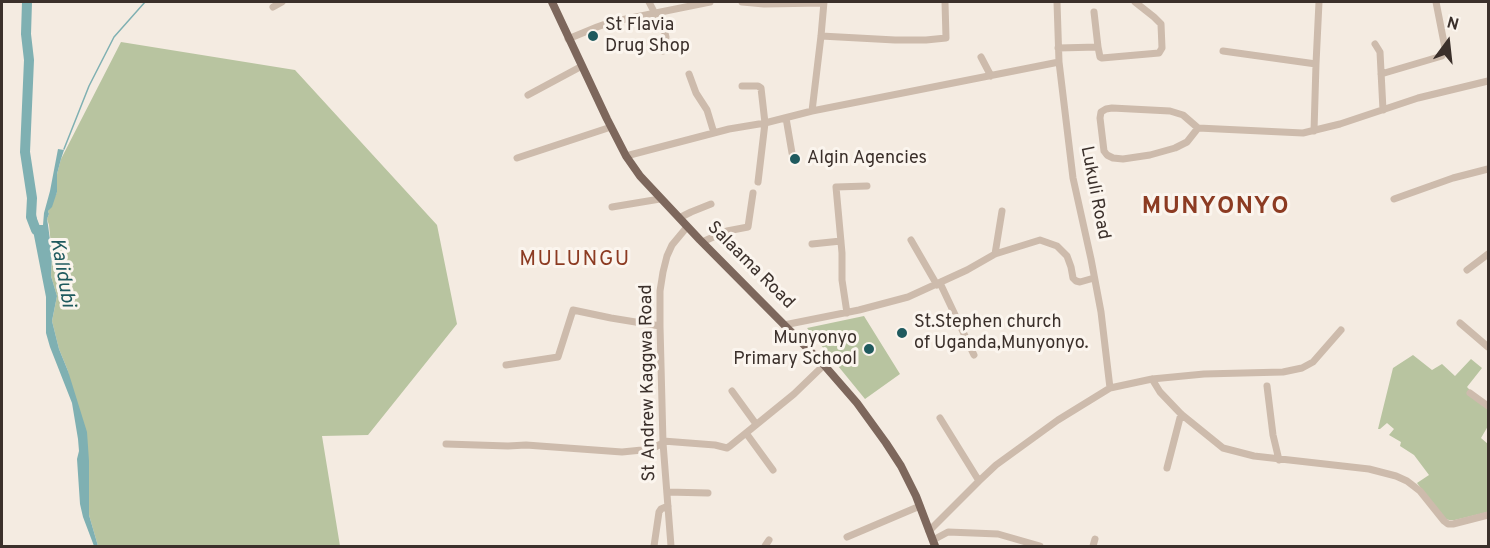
<!DOCTYPE html>
<html>
<head>
<meta charset="utf-8">
<style>
  body { margin:0 }
  #map { position:relative; width:1490px; height:548px; overflow:hidden; background:#f4ebe1; font-family:Overpass,sans-serif }
  canvas { display:block }
  .frame { position:absolute; inset:0; border:3px solid #3b302b; pointer-events:none }
  .north { position:absolute; left:1418px; top:12px; width:60px; height:60px; -webkit-text-stroke:4px #fbf5ee; paint-order:stroke; rotate:15deg; font-size:16px; font-weight:700; line-height:24px; text-align:center; color:#3b302b }
  .north::after { content:''; display:block; margin:auto; width:21px; height:27px; background:#3b302b; clip-path:polygon(50% 0,100% 100%,50% 72%,0 100%) }
</style>
</head>
<body>
<div id="map">
<canvas width="1490" height="548"></canvas>
<div class="frame"></div>
<div class="north">N</div>
</div>
<script>
const ctx = document.querySelector('canvas').getContext('2d');
ctx.lineJoin = 'round';
function paint(path, color) {
  ctx.fillStyle = color;
  ctx.fill(path, 'evenodd');
}
function shape(rows) {
  const path = new Path2D();
  for (const r of rows) {
    path.moveTo(r[0], r[1]);
    for (let i = 2; i < r.length; i += 2) path.lineTo(r[i], r[i + 1]);
  }
  return path;
}
function stroke(path, color, width, dash) {
  ctx.strokeStyle = color;
  ctx.lineWidth = width;
  ctx.lineCap = dash ? 'butt' : 'round';
  ctx.setLineDash(dash || []);
  ctx.stroke(path);
}
function label(font, color, halo, rows, align = 'center') {
  ctx.font = font + ' Overpass,sans-serif';
  ctx.lineWidth = 6;
  ctx.setLineDash([]);
  ctx.textBaseline = 'middle';
  ctx.strokeStyle = halo;
  ctx.fillStyle = color;
  for (const [text, x, y, turn = 0] of rows) {
    ctx.save();
    ctx.translate(x, y);
    ctx.rotate((+turn || 0) * Math.PI / 180);
    ctx.textAlign = isNaN(turn) ? turn : align;
    if (halo) ctx.strokeText(text, 0, 0);
    ctx.fillText(text, 0, 0);
    ctx.restore();
  }
}
paint(shape([
  [121,42,295,70,437,225,457,324,368,435,322,436,340,546,98,546,89,515,88,497,68,371,59,349,52,321,57,296,51,276,52,255,49,225,47,219,49,214,48,211,57,192,57,174,61,159],
  [864,316,900,374,865,399,807,328],
  [1413,355,1432,370,1442,364,1455,376,1471,359,1482,368,1467,387,1488,409,1488,426,1481,438,1488,444,1488,512,1455,520,1449,520,1446,519,1441,514,1417,483,1429,475,1414,455,1400,446,1401,442,1389,435,1394,429,1387,423,1380,429,1378,429,1393,368]
]), '#b8c4a0');
paint(shape([
  [58,149,64,150,61,159,57,174,57,192,52,207,48,211,49,214,47,219,48,225,52,255,51,276,57,296,52,321,59,349,68,371,87,432,89,461,89,515,98,546,94,546,83,517,80,504,77,459,79,451,78,439,72,403,50,347,46,333,46,297,30,215,36,214,38,225,43,225,44,213,50,191]
]), '#7fb0b2');
stroke(shape([
  [64,149,89,86,114,37,145,2]
]), '#7fb0b2', 1.5);
stroke(shape([
  [27,2,26,34,29,60,25,152,32,198,31,217,36,230]
]), '#7fb0b2', 10);
stroke(shape([
  [649,2,665,33,666,37,663,51],
  [742,2,764,4,823,3],
  [1057,2,1059,62,1073,178,1091,259,1101,312,1110,388],
  [273,7,282,2],
  [1094,12,1098,47],
  [821,36,895,40,926,40,946,38,945,2],
  [568,39,597,27,611,22,710,2],
  [1375,44,1380,52,1383,110],
  [1058,48,1098,47,1100,57,1102,58,1159,53,1162,48,1161,24,1154,17,1135,2],
  [1223,51,1316,64],
  [981,57,991,76],
  [689,74,696,93,707,110,714,133],
  [1381,74,1442,56,1445,48,1436,2],
  [742,86,758,86,761,88,765,123,758,182],
  [528,95,582,66],
  [812,111,821,36,824,2],
  [786,118,792,153],
  [1198,128,1187,142,1175,148,1150,155,1123,159,1113,158,1107,155,1104,151,1100,118,1101,112,1106,109,1112,108,1170,111,1183,115,1198,128,1303,133,1340,124,1418,98,1488,81],
  [1314,131,1316,64,1319,2],
  [626,156,729,129,765,123,812,111,1059,62],
  [517,158,611,127],
  [1394,199,1453,178,1488,169],
  [612,207,660,199],
  [679,218,691,212,711,204],
  [911,240,937,285],
  [702,242,727,231,748,227,753,193],
  [812,244,841,241],
  [995,254,1002,211],
  [1467,270,1488,254],
  [940,283,974,355],
  [847,313,842,280,842,253,836,187,867,186],
  [1460,323,1488,347],
  [784,325,859,310,908,297,967,270,995,254,1040,240,1057,246,1067,256,1071,267,1073,278,1076,281,1080,282,1094,278],
  [506,365,558,357,573,310,611,318,660,326],
  [1152,379,1160,392,1181,414,1223,448,1254,456,1369,469,1396,476,1407,481,1420,491,1444,521,1448,524,1453,524,1488,515],
  [1267,386,1273,435,1279,460],
  [732,391,756,424],
  [1470,393,1488,406],
  [940,418,979,481],
  [746,433,773,470],
  [663,441,715,445,727,448,730,446,794,394,824,365],
  [446,444,508,446,526,445,622,452,642,450,653,448,663,443],
  [1167,468,1181,414],
  [667,492,708,493],
  [929,531,979,481,996,465,1058,420,1110,388,1152,379,1204,374,1283,372,1302,368,1313,362,1341,330],
  [847,537,920,506],
  [933,540,948,532,998,534,1040,546],
  [654,546,659,512,661,509,668,506],
  [671,546,663,443,660,326,660,291,663,272,667,256,672,245,687,227],
  [765,546,769,540],
  [1093,546,1095,539]
]), '#cdbbac', 7);
stroke(shape([
  [552,2,607,119,626,156,640,176,700,240,824,365,857,403,886,443,901,466,916,496,935,546]
]), '#7d675c', 8);
for (const [x, y, r, color] of [
  [593,36,6,"#1f5a5e"],
  [795,159,6,"#1f5a5e"],
  [902,333,6,"#1f5a5e"],
  [869,349,6,"#1f5a5e"]
]) {
  const dot = new Path2D();
  dot.arc(x, y, r, 0, 2 * Math.PI);
  ctx.fillStyle = color;
  ctx.fill(dot);
  stroke(dot, '#fbf5ee', 2);
}
label('18px', '#3b302b', '#fbf5ee', [
  ["St Flavia",605,26],
  ["Drug Shop",605,47],
  ["Algin Agencies",807,159],
  ["St.Stephen church",914,323],
  ["of Uganda,Munyonyo.",914,344],
  ["Munyonyo",857,339,"right"],
  ["Primary School",857,360,"right"]
], 'left');
label('18px', '#3b302b', '#fbf5ee', [
  ["Lukuli Road",1094,193,79],
  ["Salaama Road",750,266,45],
  ["St Andrew Kaggwa Road",649,383,-91]
]);
label('italic 20px', '#1f5a5e', '#fbf5ee', [
  ["Kalidubi",61,273,80]
]);
ctx.letterSpacing = '1.5px';
label('21px', '#8c3b22', '#fbf5ee', [
  ["MULUNGU",575,261]
]);
ctx.letterSpacing = '0px';
ctx.letterSpacing = '1.5px';
label('bold 24px', '#8c3b22', '#fbf5ee', [
  ["MUNYONYO",1216,208]
]);
ctx.letterSpacing = '0px';
</script>
</body>
</html>
